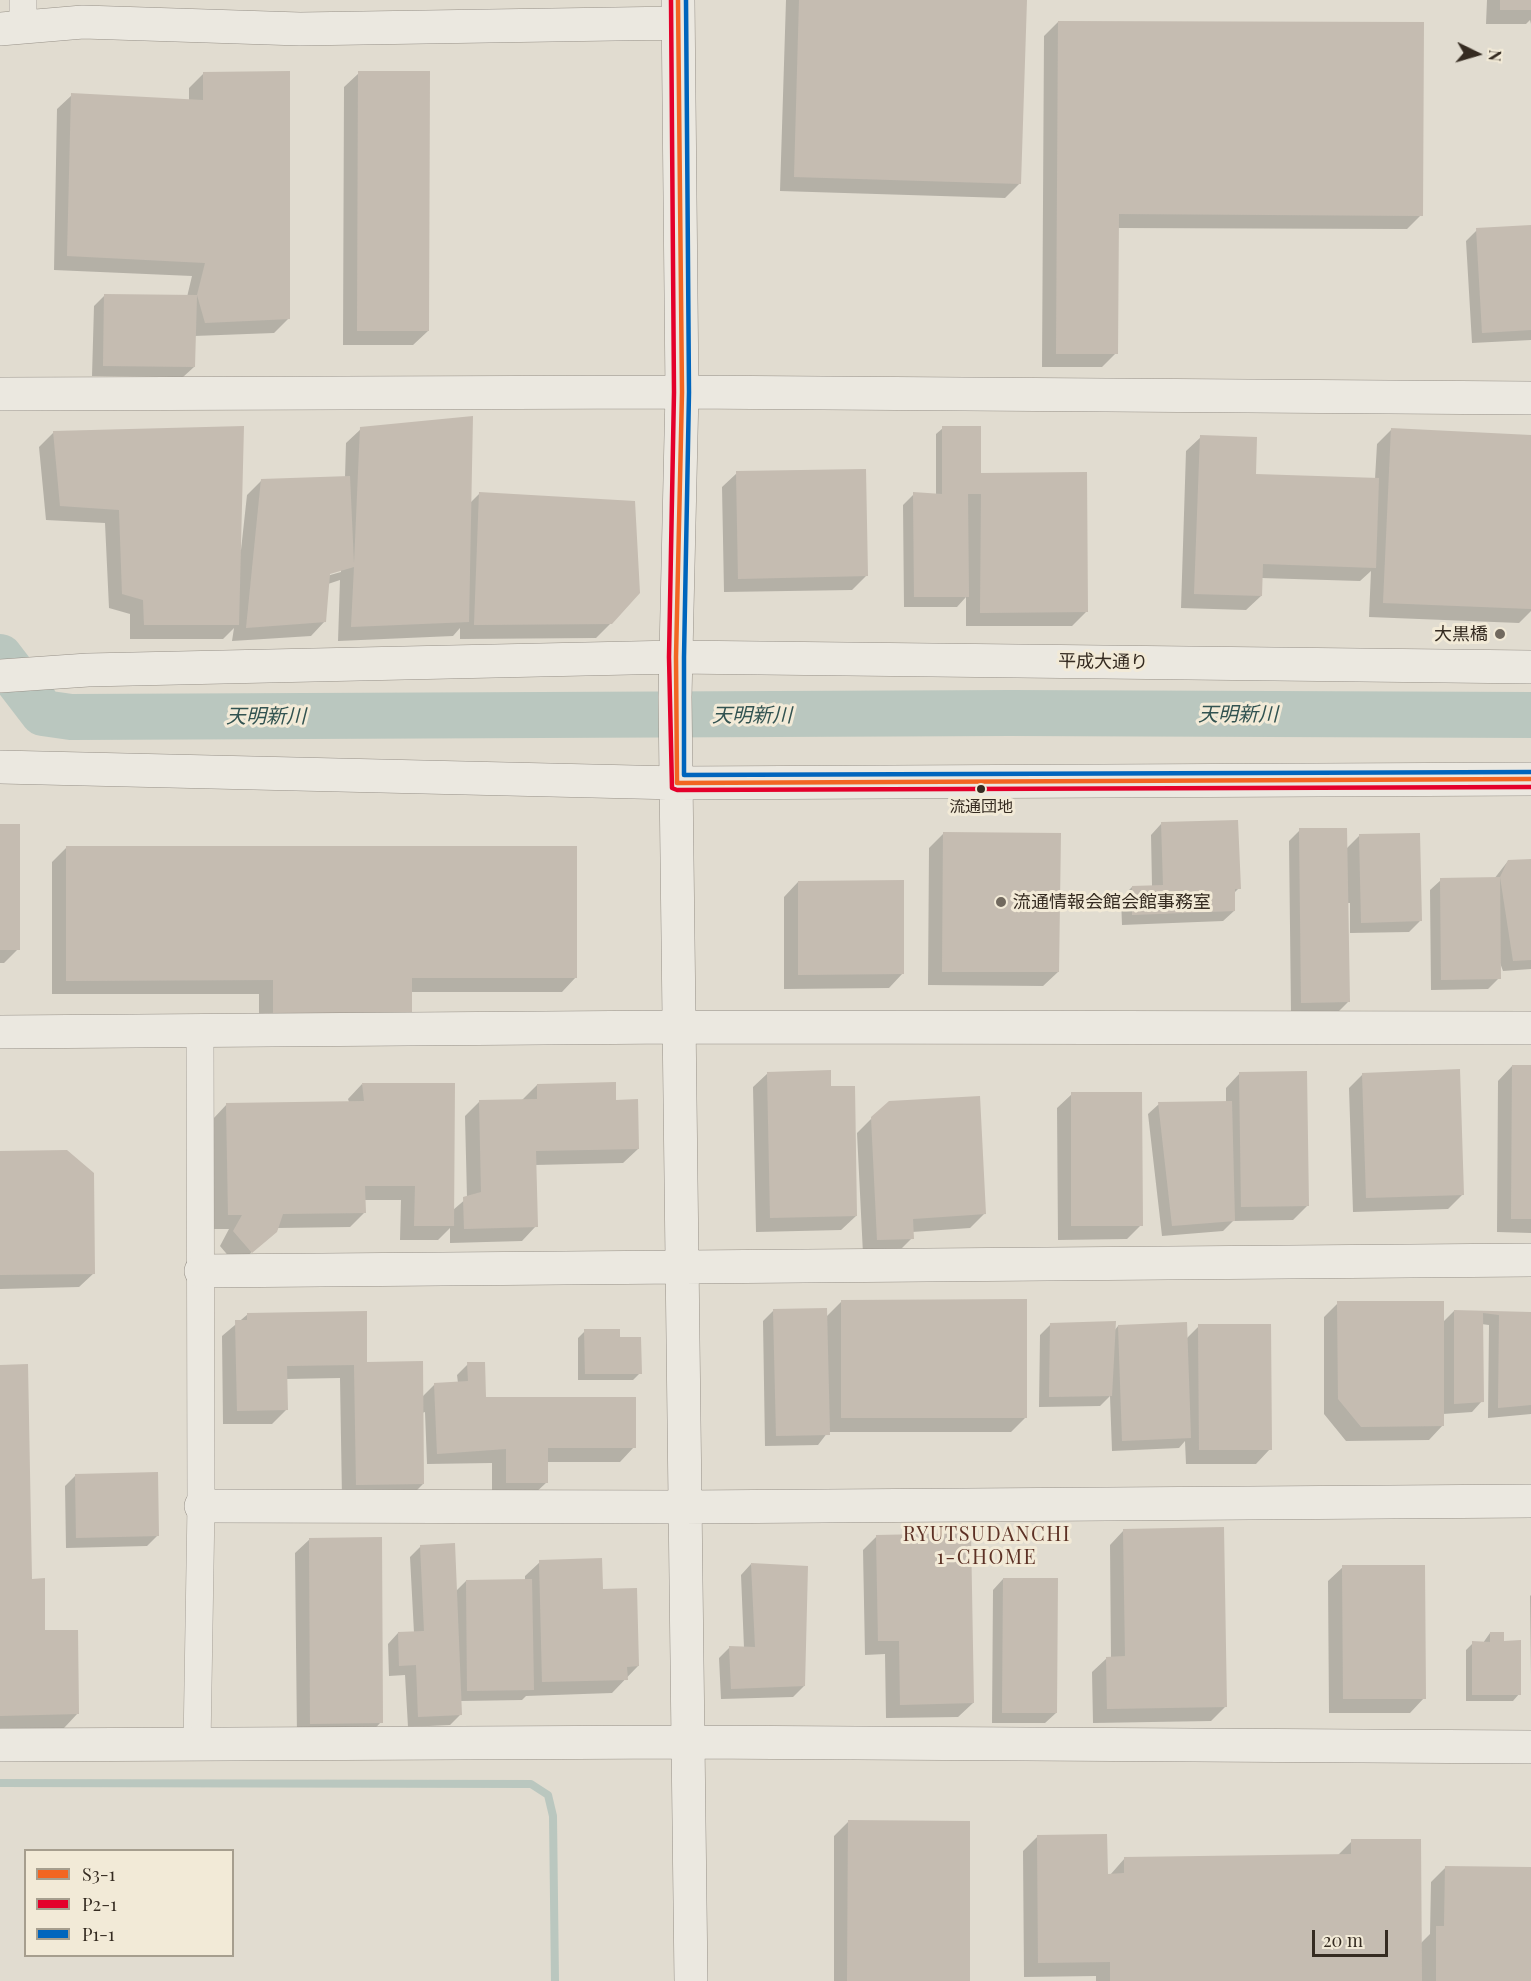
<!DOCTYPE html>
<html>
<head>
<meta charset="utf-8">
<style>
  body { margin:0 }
  #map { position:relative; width:1531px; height:1981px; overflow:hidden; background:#e1dcd0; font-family:"Playfair Display",serif }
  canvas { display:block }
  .legend { position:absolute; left:24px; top:1849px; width:210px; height:108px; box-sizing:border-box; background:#f2ead7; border:2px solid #a69e8e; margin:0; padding:8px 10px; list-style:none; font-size:18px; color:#352b21 }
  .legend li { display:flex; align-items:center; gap:12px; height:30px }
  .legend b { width:30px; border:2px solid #a69e8e }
  .north { position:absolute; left:1447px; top:24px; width:60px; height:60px; -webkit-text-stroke:4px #f2ead7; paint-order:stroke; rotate:95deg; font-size:16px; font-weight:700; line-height:24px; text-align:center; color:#352b21 }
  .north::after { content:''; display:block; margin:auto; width:21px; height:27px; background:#352b21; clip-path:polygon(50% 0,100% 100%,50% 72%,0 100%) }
  .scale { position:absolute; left:1312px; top:1930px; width:76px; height:27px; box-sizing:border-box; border:3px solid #352b21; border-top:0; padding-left:8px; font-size:18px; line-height:21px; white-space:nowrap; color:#352b21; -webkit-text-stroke:4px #f2ead7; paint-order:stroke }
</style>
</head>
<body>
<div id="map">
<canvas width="1531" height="1981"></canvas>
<ul class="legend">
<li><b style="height:8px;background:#f26522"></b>S3-1</li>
<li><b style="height:8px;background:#e4002b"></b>P2-1</li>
<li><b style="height:8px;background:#0065bd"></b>P1-1</li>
</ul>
<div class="north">N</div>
<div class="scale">20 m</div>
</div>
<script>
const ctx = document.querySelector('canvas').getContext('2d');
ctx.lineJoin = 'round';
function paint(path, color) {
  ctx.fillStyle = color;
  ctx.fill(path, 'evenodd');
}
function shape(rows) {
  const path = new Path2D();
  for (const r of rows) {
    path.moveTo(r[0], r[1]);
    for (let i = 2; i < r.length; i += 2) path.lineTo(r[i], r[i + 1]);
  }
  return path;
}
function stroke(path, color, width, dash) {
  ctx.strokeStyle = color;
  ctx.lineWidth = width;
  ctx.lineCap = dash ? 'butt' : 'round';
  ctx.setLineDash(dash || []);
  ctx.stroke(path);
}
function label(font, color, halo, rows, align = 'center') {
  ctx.font = font + ' "Playfair Display","Noto Sans JP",serif';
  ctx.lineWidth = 6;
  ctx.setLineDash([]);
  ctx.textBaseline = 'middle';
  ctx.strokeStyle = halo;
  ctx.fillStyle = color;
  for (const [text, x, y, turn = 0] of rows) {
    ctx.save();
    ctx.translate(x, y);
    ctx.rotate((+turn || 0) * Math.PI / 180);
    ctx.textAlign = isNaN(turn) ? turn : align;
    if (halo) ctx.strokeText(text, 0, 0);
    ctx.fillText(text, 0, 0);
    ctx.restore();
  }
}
paint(shape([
  [786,0,1025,0,1020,183,1005,198,780,191],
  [1487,0,1531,0,1531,24,1530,20,1526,24,1486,24],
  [1058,22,1421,215,1407,229,1117,228,1116,353,1102,367,1042,367,1044,36],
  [204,73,288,319,274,333,194,336,194,367,183,377,92,376,94,306,105,295,187,297,192,276,54,270,57,109,72,95,189,100,189,88],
  [359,73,428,331,413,345,343,345,344,87],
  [1531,227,1531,340,1472,343,1466,241,1477,230],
  [943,428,1086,612,1072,626,966,626,966,597,957,607,904,607,903,505,914,494,936,495,936,434],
  [361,429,470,503,480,493,611,623,596,638,460,639,460,628,453,636,338,641,340,580,328,584,325,621,311,636,232,641,234,628,223,639,130,639,130,614,109,608,105,523,46,520,39,447,54,432,241,550,247,495,261,481,345,477,346,443],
  [341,569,341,572,323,577,322,574],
  [1391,430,1531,436,1531,611,1519,623,1369,617,1371,571,1360,581,1261,578,1261,596,1246,610,1181,608,1186,451,1201,437,1254,475,1375,479,1377,444],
  [737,473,866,576,852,590,724,592,722,487],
  [1161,824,1239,888,1233,894,1234,911,1223,921,1122,925,1121,898,1132,887,1152,886,1151,835],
  [0,826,18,949,4,963,0,963],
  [1300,830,1346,849,1360,835,1420,921,1409,932,1350,933,1350,903,1347,903,1348,1002,1338,1012,1291,1013,1289,841],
  [943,834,1058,972,1043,986,928,985,929,848],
  [66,848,576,977,562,992,410,992,259,1030,259,994,52,994,52,862],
  [1531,860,1531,969,1503,971,1499,960,1499,978,1488,989,1431,990,1430,890,1441,880,1494,879,1508,861],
  [798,882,903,973,889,988,784,989,784,897],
  [1512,1066,1531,1067,1531,1233,1497,1232,1498,1081],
  [768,1073,830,1088,856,1216,841,1230,756,1232,753,1087],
  [1240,1073,1308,1205,1293,1220,1233,1221,1223,1231,1162,1236,1148,1114,1159,1104,1226,1103,1226,1088],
  [1363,1074,1463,1194,1448,1209,1353,1212,1349,1088],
  [362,1084,453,1210,467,1198,465,1116,479,1102,522,1100,537,1085,615,1101,638,1149,623,1163,535,1165,536,1226,522,1241,450,1243,450,1228,438,1240,400,1240,401,1200,364,1200,364,1213,350,1227,277,1228,237,1266,220,1246,229,1229,214,1229,213,1119,227,1104,349,1102,348,1099],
  [1072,1094,1141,1225,1127,1239,1058,1240,1057,1108],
  [872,1118,984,1214,970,1228,912,1232,912,1238,898,1252,863,1254,857,1133],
  [0,1153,94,1273,79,1287,0,1289],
  [842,1301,1026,1417,1011,1432,828,1432,818,1445,765,1446,763,1321,774,1310,826,1317],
  [1338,1303,1442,1323,1454,1311,1531,1313,1531,1414,1488,1418,1489,1325,1481,1324,1482,1401,1472,1412,1443,1414,1443,1425,1429,1440,1346,1441,1324,1414,1324,1317],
  [248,1314,366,1363,422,1397,435,1384,458,1383,457,1375,468,1364,484,1401,634,1447,620,1462,547,1462,547,1482,532,1496,492,1496,492,1463,427,1464,425,1412,422,1413,423,1484,409,1498,342,1499,340,1378,286,1379,287,1409,272,1424,223,1424,222,1336],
  [1051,1324,1114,1331,1118,1326,1186,1339,1199,1326,1270,1449,1256,1464,1186,1464,1185,1441,1179,1448,1112,1451,1110,1396,1100,1406,1039,1407,1040,1335],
  [585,1331,619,1338,640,1373,633,1380,578,1380,578,1338],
  [0,1366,30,1580,44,1632,78,1713,64,1728,0,1729],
  [75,1476,158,1535,147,1546,66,1548,65,1486],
  [1124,1530,1225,1707,1211,1721,1093,1723,1092,1672,1107,1658,1111,1658,1110,1545],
  [877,1536,973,1703,958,1717,886,1718,885,1654,865,1655,863,1550],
  [310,1539,381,1722,367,1737,297,1737,295,1553],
  [421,1546,455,1592,466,1581,525,1580,525,1576,540,1562,602,1590,638,1666,612,1693,526,1696,522,1700,460,1701,460,1715,450,1725,408,1727,405,1675,389,1676,388,1644,398,1633,414,1633,410,1557],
  [751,1564,804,1686,793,1697,721,1699,719,1658,730,1647,744,1648,741,1575],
  [1343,1567,1424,1698,1410,1713,1329,1713,1328,1581],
  [1003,1579,1056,1713,1045,1723,992,1723,993,1590],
  [1531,1595,1531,1676,1530,1596],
  [1490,1633,1503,1642,1519,1694,1513,1701,1466,1701,1466,1650,1473,1643,1483,1643],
  [848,1822,969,1981,834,1981,834,1836],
  [1038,1836,1106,1875,1110,1875,1125,1858,1337,1856,1352,1841,1420,1944,1430,1934,1431,1882,1446,1867,1531,1868,1531,1981,1096,1981,1096,1976,1024,1977,1023,1851]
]), '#0003');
stroke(shape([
  [0,1783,531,1784,548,1795,553,1816,555,1981]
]), '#bac7bf', 8);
stroke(shape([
  [0,657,43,713,71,717,1011,713,1531,715]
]), '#bac7bf', 46);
paint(shape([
  [799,0,1027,0,1021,184,794,177],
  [1500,0,1531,0,1531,10,1500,10],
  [1058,21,1424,22,1423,216,1119,214,1118,354,1056,354],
  [290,71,290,319,205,323,197,295,195,367,103,366,104,294,197,295,205,263,67,256,71,93,203,100,203,72],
  [358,71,430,71,429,331,357,331],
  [1531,225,1531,330,1482,333,1476,228],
  [473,416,469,622,351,627,354,567,330,574,326,622,246,628,261,479,350,476,354,564,360,427],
  [244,426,239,625,144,625,143,600,122,594,119,510,60,506,53,431],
  [942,426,981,426,981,473,1087,472,1088,612,980,613,981,494,968,494,969,597,914,597,913,492,942,494],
  [1391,428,1531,435,1531,609,1383,603],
  [1200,435,1257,437,1256,474,1379,478,1376,568,1263,564,1262,596,1194,594],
  [866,469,868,576,738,579,736,471],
  [479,492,635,501,640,593,612,624,474,625],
  [1238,820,1241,889,1235,889,1235,911,1132,915,1132,886,1163,885,1161,822],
  [0,824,20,824,20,950,0,950],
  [1299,828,1347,828,1350,1002,1301,1003],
  [943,832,1061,833,1059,972,942,972],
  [1420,833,1422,921,1361,923,1359,834],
  [66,846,577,846,577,978,412,978,412,1016,273,1016,273,980,66,981],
  [1531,859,1531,960,1513,961,1500,877,1501,979,1441,980,1440,878,1500,877,1508,860],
  [904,880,904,974,798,975,798,881],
  [1512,1065,1531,1065,1531,1219,1511,1219],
  [1460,1069,1464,1195,1366,1198,1362,1073],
  [831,1070,831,1086,855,1086,857,1216,770,1218,767,1072],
  [1307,1071,1309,1206,1241,1207,1239,1072],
  [616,1082,616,1100,638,1099,639,1149,536,1151,538,1227,464,1229,463,1197,481,1192,479,1100,537,1099,537,1084],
  [362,1083,455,1083,454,1226,414,1226,415,1186,365,1186,366,1213,283,1214,277,1232,252,1253,233,1231,242,1215,228,1215,226,1103,364,1101],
  [1071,1092,1142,1092,1143,1226,1071,1226],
  [980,1096,986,1214,913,1219,914,1239,877,1240,871,1117,889,1101],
  [1232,1101,1235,1221,1172,1226,1158,1102],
  [67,1150,94,1173,95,1274,0,1275,0,1151],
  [1027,1299,1027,1418,841,1418,841,1300],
  [1337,1301,1444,1301,1444,1426,1361,1427,1338,1399],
  [827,1308,830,1435,776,1436,773,1309],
  [1454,1310,1531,1312,1531,1405,1498,1408,1499,1315,1483,1313,1484,1402,1454,1404],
  [367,1311,367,1362,423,1361,424,1484,356,1485,354,1365,287,1366,288,1410,237,1411,235,1320,247,1320,247,1313],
  [1116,1321,1112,1396,1049,1397,1050,1323],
  [1187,1322,1191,1438,1122,1441,1118,1325],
  [1198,1324,1271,1324,1272,1450,1199,1450],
  [584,1329,620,1329,620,1337,641,1337,642,1374,585,1374],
  [467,1362,485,1362,486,1397,636,1397,636,1448,548,1448,548,1483,506,1483,506,1449,437,1454,434,1383,468,1381],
  [28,1364,32,1579,45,1578,45,1630,78,1630,79,1714,0,1716,0,1365],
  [158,1472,159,1536,76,1538,75,1474],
  [1224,1527,1227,1707,1107,1709,1106,1657,1125,1656,1123,1529],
  [971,1533,974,1703,900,1705,899,1641,878,1641,876,1535],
  [382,1537,383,1723,310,1724,309,1538],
  [455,1543,462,1715,418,1717,416,1665,399,1666,398,1632,424,1631,420,1545],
  [602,1558,603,1589,637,1588,639,1666,627,1667,628,1680,542,1682,539,1560],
  [751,1563,808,1566,805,1686,731,1689,729,1646,755,1647],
  [1342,1565,1425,1565,1426,1699,1343,1699],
  [1003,1578,1058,1578,1057,1713,1002,1713],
  [532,1579,534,1690,467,1691,466,1580],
  [1490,1632,1504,1632,1504,1641,1521,1640,1521,1695,1472,1695,1472,1641,1490,1642],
  [848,1820,970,1821,970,1981,847,1981],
  [1107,1834,1108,1874,1124,1873,1124,1857,1351,1854,1351,1839,1421,1839,1422,1981,1110,1981,1110,1962,1038,1963,1037,1835],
  [1445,1866,1531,1867,1531,1981,1436,1981,1436,1926,1444,1926]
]), '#c5bcb1');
const street = shape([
  [23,25,23,0],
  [197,1745,201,1506,200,1032]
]);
const secondary = shape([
  [678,0,682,392,675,697,691,1981],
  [0,29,83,22,300,29,678,23],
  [0,394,682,392,1531,398],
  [0,676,88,670,676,657,1531,667],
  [0,767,677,783,1531,779],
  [0,1032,680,1027,1531,1028],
  [201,1271,1531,1260],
  [201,1506,684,1507,1531,1501],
  [0,1745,690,1742,1531,1747]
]);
stroke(street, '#a7a198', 28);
stroke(secondary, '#979188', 34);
stroke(street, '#ebe8e0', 27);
stroke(secondary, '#ebe8e0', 33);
stroke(shape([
  [678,0,682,392,676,657,677,783,1531,779]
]), '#f26522', 4.5);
stroke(shape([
  [671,0,674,392,669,657,672,788,677,790,1531,787]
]), '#e4002b', 4.5);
stroke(shape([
  [686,0,689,392,684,657,684,775,1531,772]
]), '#0065bd', 4.5);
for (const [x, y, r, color] of [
  [1500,634,6,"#71695e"],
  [981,789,5,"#352b21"],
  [1001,902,6,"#71695e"]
]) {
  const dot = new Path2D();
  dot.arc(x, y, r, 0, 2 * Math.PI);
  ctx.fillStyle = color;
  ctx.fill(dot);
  stroke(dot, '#f2ead7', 2);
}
label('16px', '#352b21', '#f2ead7', [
  ["流通団地",981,807]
]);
label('18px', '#352b21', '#f2ead7', [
  ["大黒橋",1488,634],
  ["流通情報会館会館事務室",1013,902,"left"]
], 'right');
label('18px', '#352b21', '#f2ead7', [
  ["平成大通り",1103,662,1]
]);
label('italic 20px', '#325351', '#f2ead7', [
  ["天明新川",1238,715],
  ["天明新川",752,716],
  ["天明新川",266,717]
]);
ctx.letterSpacing = '1.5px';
label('20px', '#5d3125', '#f2ead7', [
  ["RYUTSUDANCHI",987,1535],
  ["1-CHOME",987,1558]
]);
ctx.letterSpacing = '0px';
</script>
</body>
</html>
